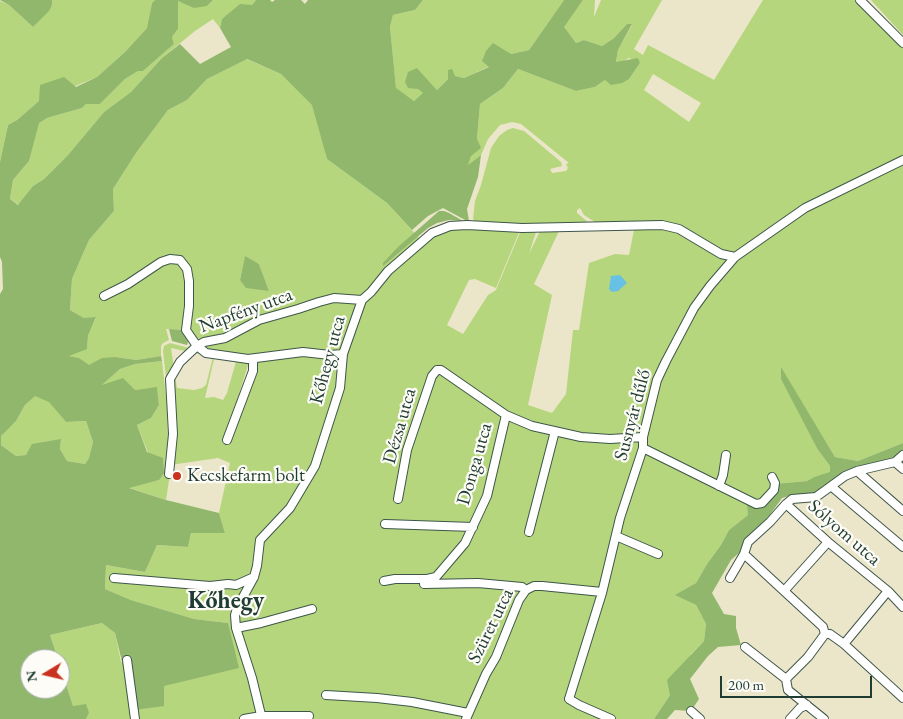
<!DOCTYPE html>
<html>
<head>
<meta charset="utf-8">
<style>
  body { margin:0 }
  #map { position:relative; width:903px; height:719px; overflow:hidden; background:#ebe6c9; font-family:"EB Garamond",serif }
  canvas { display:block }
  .north { position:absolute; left:20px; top:649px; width:50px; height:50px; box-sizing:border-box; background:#fdfcf7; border:1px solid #a4b0a9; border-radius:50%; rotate:261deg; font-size:14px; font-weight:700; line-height:20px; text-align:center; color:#1f3d34 }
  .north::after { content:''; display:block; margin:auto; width:18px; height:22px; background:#c8321e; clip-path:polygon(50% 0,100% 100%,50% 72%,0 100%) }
  .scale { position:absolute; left:720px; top:676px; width:152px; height:22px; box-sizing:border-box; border:2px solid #1f3d34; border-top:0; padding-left:6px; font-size:15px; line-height:18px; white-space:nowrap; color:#1f3d34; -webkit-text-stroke:4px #fdfcf7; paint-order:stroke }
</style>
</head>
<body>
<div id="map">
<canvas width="903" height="719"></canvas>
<div class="north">N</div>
<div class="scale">200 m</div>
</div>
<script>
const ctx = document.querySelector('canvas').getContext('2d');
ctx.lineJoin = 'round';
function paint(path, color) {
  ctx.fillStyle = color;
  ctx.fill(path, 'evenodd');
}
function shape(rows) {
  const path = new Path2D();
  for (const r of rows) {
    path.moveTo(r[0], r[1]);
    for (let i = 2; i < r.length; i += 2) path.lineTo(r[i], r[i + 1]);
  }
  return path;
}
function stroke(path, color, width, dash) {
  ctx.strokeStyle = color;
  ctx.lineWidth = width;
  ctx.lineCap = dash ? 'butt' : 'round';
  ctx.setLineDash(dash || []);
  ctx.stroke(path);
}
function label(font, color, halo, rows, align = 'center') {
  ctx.font = font + ' "EB Garamond",serif';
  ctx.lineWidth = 4.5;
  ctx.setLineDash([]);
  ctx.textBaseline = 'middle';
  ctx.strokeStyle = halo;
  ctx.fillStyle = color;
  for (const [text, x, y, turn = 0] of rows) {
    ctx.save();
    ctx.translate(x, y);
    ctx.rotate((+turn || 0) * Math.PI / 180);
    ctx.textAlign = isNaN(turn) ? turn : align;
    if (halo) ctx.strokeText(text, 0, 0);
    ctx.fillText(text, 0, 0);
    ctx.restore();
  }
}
paint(shape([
  [52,0,155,0,152,3,148,27,125,52,97,77,39,101,17,120,8,125,0,162,0,1,9,5,33,27,52,5],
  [213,0,256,0,252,5,222,19,220,28,213,19,195,31,162,58,131,92,104,112,68,155,44,179,33,186,19,205,10,199,13,180,29,161,38,123,47,118,82,108,86,104,100,104,125,79,138,71,143,71,174,44,172,37,178,29,178,1,207,6],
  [423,0,564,0,529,50,511,54,490,66,464,78,455,76,448,79,437,90,417,68,418,89,424,93,414,101,396,89,390,27,393,15,415,10],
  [583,0,595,0,594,17,601,0,662,0,634,49,643,55,648,45,714,80,763,0,857,0,903,46,903,443,858,461,835,457,781,369,818,450,830,466,830,473,814,477,807,481,774,484,748,515,729,530,721,545,707,564,696,583,676,595,696,605,706,624,704,641,691,654,670,695,654,719,86,719,89,713,73,706,60,666,60,659,58,659,50,635,102,623,115,633,121,662,163,686,228,623,194,619,131,600,105,589,106,565,145,572,157,545,188,547,191,533,225,533,219,513,230,463,218,458,170,465,169,403,163,351,164,346,170,343,215,355,205,398,214,397,223,400,227,393,237,358,249,362,224,442,256,355,247,356,193,346,183,330,166,329,169,340,163,343,161,346,161,356,136,360,116,357,89,366,79,358,68,356,87,348,88,336,96,318,84,318,70,310,72,279,89,240,114,211,113,189,136,153,168,110,187,100,207,79,246,59,281,74,313,105,327,159,387,203,421,240,457,227,520,230,496,288,475,279,469,280,447,325,463,334,488,295,496,290,521,230,534,230,536,232,529,254,540,231,560,229,534,284,552,295,528,405,552,413,566,394,573,330,579,330,589,263,615,254,629,255,635,225,679,230,673,223,670,222,595,222,584,215,580,208,577,210,577,213,589,223,528,226,476,223,473,219,475,201,481,185,491,148,499,136,507,130,513,128,524,131,561,162,562,166,550,169,552,173,566,171,568,168,566,164,569,163,521,124,512,122,500,125,488,139,481,155,467,166,477,139,480,104,503,88,518,69,576,91,595,87,605,80,629,79,640,63,629,58,622,62,616,62,618,50,632,25,627,24,614,38,602,46,584,40,576,43,563,27],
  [653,74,701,103,689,122,644,90],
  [245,257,259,264,269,291,240,280],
  [182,265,189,277,188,299,185,303,185,283],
  [171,348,213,357,206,385,202,388,194,390,177,388],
  [871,0,903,0,903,35],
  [162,361,167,406,168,438,165,466,166,473,170,474,166,500,127,487,159,480,137,425,151,418,159,405,157,388,135,390,101,386,120,369,135,364],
  [35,395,49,401,66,422,86,421,93,442,89,458,85,464,67,461,60,449,61,440,26,455,16,456,1,445,1,435,16,421,25,405]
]), '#b5d67d');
paint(shape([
  [0,0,52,0,52,5,49,11,33,27,9,5],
  [155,0,213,0,207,6,194,8,178,1,178,29,172,37,174,44,143,71,138,71,125,79,100,104,86,104,82,108,47,118,39,123,29,161,13,180,10,199,18,205,33,186,44,179,68,155,104,112,131,92,162,58,180,44,200,64,231,47,220,28,222,19,240,4,252,5,256,0,270,0,272,2,275,0,301,0,305,4,308,0,423,0,415,10,393,15,390,27,396,88,414,101,423,93,418,89,408,88,405,82,408,72,417,68,437,90,448,79,448,70,452,69,455,76,464,78,489,67,482,61,486,51,493,43,511,54,529,50,564,0,583,0,564,27,576,43,584,40,602,46,614,38,627,24,632,24,618,50,616,62,638,58,640,63,629,79,622,83,611,85,605,80,595,87,576,91,518,69,503,88,480,104,477,139,481,148,471,156,468,165,481,155,478,177,467,209,469,221,467,221,443,208,428,216,412,230,387,203,327,159,312,105,281,74,247,59,207,79,187,100,168,110,136,153,113,189,114,211,89,240,72,279,70,310,84,318,96,317,88,336,87,349,69,356,79,358,89,365,102,358,116,357,136,360,161,356,162,361,135,364,120,369,102,385,123,378,135,390,157,387,159,405,151,418,137,425,147,452,163,458,164,473,159,480,129,488,166,500,219,513,225,533,191,533,188,547,157,545,145,572,106,565,105,589,131,600,194,619,228,623,239,668,164,686,164,706,134,710,115,633,102,623,50,635,58,659,30,659,30,689,60,689,60,666,73,706,86,704,89,713,86,719,0,719,0,294,3,289,2,262,0,257,0,162,8,125,17,120,39,101,40,85,64,77,76,87,97,77,125,52,147,28,152,3],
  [35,396,49,402,66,422,86,421,93,442,89,458,85,464,67,461,60,449,61,439,32,444,26,455,16,456,1,445,1,436,16,421,25,405],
  [439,211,444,211,449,213,463,221,449,220,437,223,428,228,383,266,383,263,398,247],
  [245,256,259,264,269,291,246,288,240,280],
  [169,329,183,330,188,342,187,345,172,341],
  [781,367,835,457,858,461,903,443,903,452,896,458,879,465,853,469,839,475,817,493,789,496,782,498,769,516,746,538,740,552,731,560,712,593,724,614,736,616,736,628,741,645,718,647,708,656,690,679,699,699,691,711,675,710,667,719,654,719,670,695,667,680,704,641,706,624,696,605,675,595,696,583,707,564,721,545,729,530,748,515,747,503,756,505,774,484,807,481,814,477,830,472,830,466,818,450,781,379]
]), '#90b76c');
paint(shape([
  [620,275,627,283,618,291,612,292,609,289,611,276]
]), '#67c1e4');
const minor = shape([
  [860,0,903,43],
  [104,296,128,284,161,262,170,259,180,260,187,269,189,281,189,306,186,330,197,346,204,342,225,338,259,320,298,309,319,302,334,298,362,300],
  [227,440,253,371,253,359],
  [643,448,756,504,762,503,774,490,775,483,772,477],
  [895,462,903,469],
  [857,471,903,511],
  [169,474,173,434,170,379,180,362,197,346,206,353,248,359,303,352,330,355,343,354],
  [719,486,723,475,726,455],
  [832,487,903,547],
  [398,499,407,450,432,376,437,370,441,370,506,415,532,426,581,437,610,439,643,437],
  [786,504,828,542,888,591,903,607],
  [385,524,473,527],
  [529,532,555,431],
  [616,536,658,554],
  [744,554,823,627,825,634],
  [114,578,210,586,228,584,236,585,254,577],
  [730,578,744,554,748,542,770,522,786,504,792,499,816,497,845,476,857,471,895,462,903,455],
  [384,581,395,579,427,579,436,577,465,543,487,496,506,415],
  [424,584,478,583,522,587,526,590],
  [784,591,828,542],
  [236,628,261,623,312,609],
  [825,634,830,634,844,644,903,698],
  [844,644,888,591],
  [745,647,786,679,788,690,824,719],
  [127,660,135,719],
  [786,679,808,657,825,634],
  [326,695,377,698,412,702,468,713],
  [691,711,700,719],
  [244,719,261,716,309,716],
  [262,719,252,678,236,628,235,615,237,608,254,577,257,566,260,540,290,508,315,466,340,388,343,354,362,300,371,292,388,271,432,233,450,226,467,225,522,228,662,225,679,229,721,254,735,257],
  [466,719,486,674,496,657,519,600,526,590,534,586,542,586,602,592],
  [611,719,579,705,569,699,602,593,620,518,643,448,643,437,657,380,666,361,694,308,710,286,735,257,805,208,903,160],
  [790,719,800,708,807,705]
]);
stroke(minor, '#3e564a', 10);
stroke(minor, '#fff', 8);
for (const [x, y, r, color] of [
  [177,476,5,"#c8321e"]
]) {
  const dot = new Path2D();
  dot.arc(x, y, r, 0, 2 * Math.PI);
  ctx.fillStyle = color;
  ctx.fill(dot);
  stroke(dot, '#fdfcf7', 2);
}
label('19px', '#1f3d34', '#fdfcf7', [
  ["Napfény utca",246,311,-20],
  ["Kőhegy utca",328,360,-75],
  ["Susnyár dűlő",633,415,-75],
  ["Dézsa utca",400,426,-74],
  ["Donga utca",475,464,-74],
  ["Sólyom utca",844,533,41],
  ["Szüret utca",491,626,-64]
]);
label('19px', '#1f3d34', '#fdfcf7', [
  ["Kecskefarm bolt",187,476]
], 'left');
label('bold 24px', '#1f3d34', '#fdfcf7', [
  ["Kőhegy",226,601]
]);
</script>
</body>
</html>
